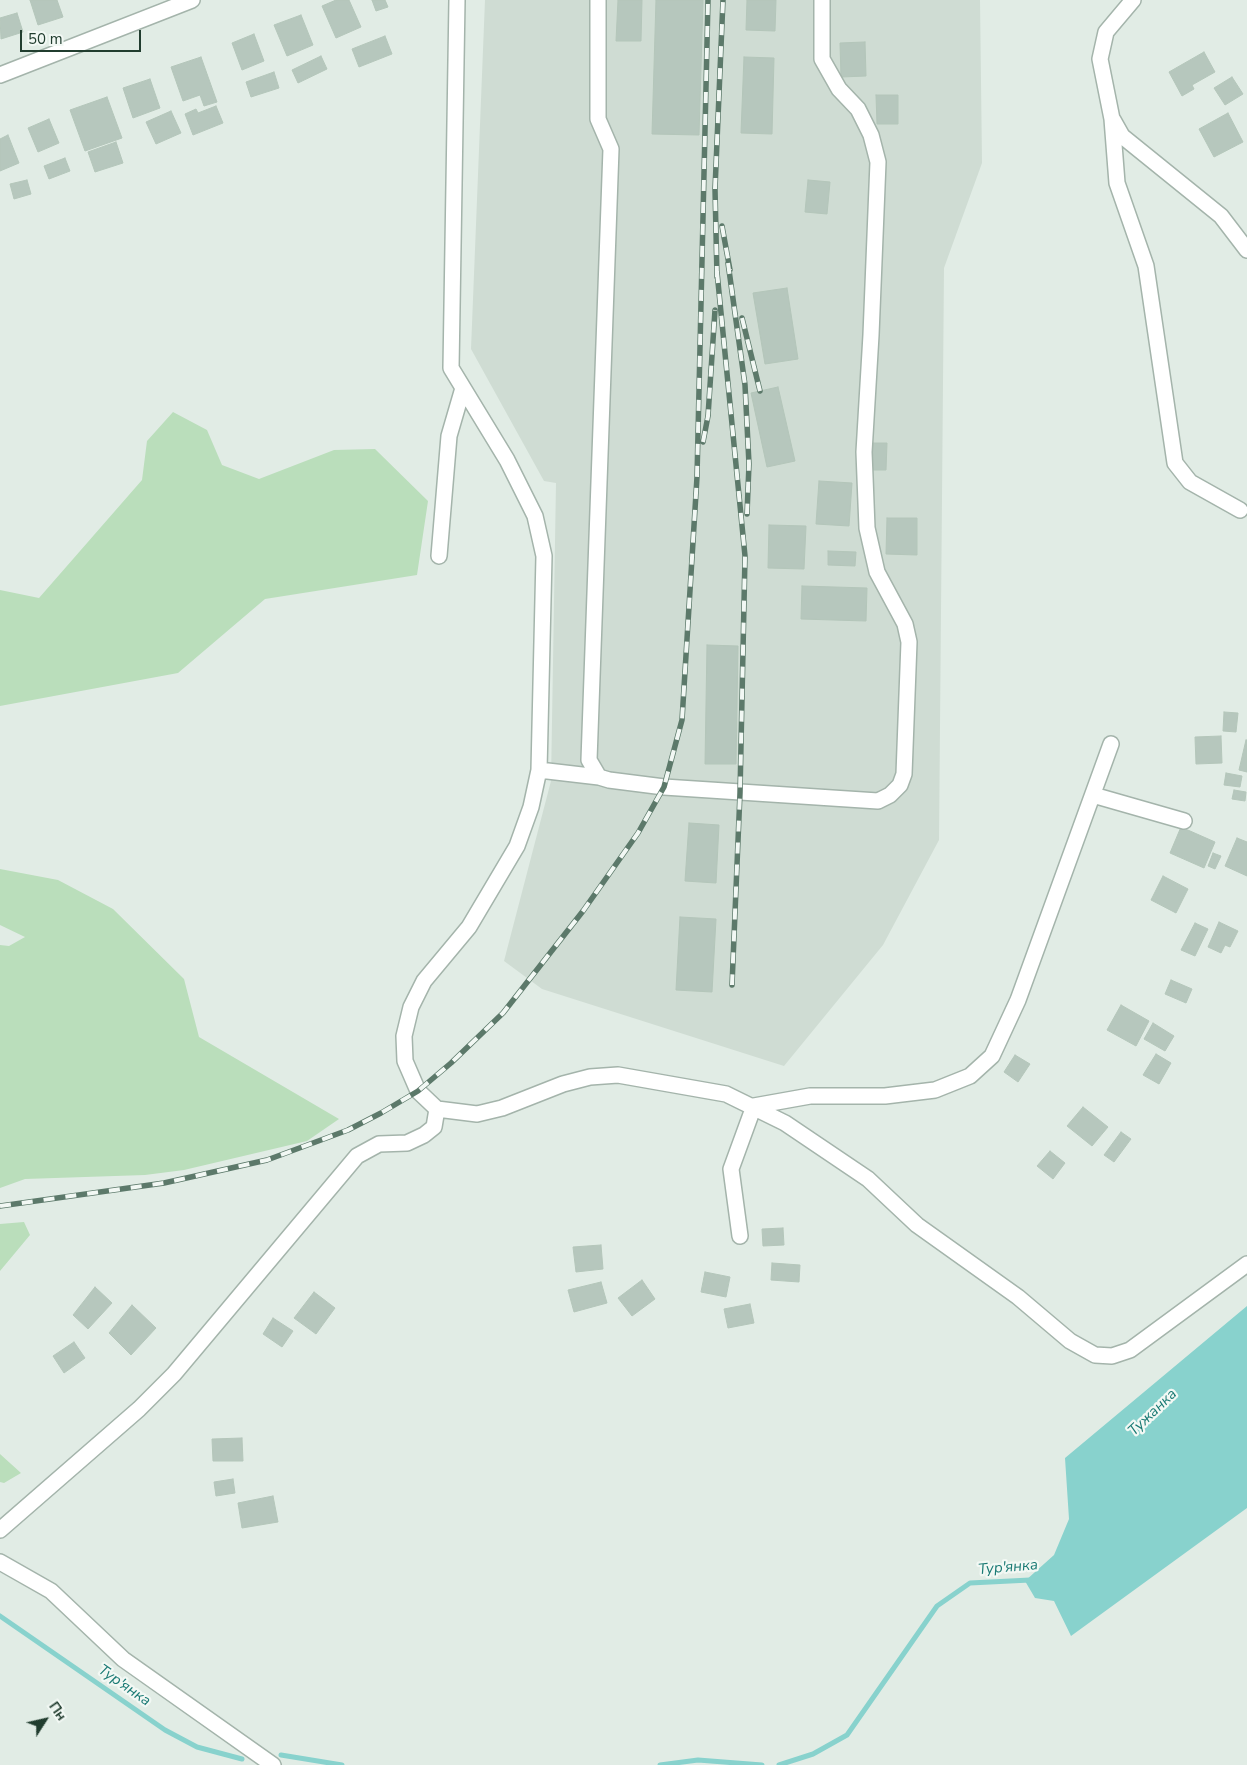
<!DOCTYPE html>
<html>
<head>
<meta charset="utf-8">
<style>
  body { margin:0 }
  #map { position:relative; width:1247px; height:1765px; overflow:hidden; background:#e1ece5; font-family:"Nunito Sans",sans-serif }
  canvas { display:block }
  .north { position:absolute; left:20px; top:1695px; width:50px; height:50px; -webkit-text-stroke:4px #f2f8f4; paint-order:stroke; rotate:55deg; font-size:14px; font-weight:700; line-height:20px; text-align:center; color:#213d2f }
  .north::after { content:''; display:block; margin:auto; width:18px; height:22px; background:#213d2f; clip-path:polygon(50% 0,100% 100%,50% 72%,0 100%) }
  .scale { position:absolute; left:20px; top:30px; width:121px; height:22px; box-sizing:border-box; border:2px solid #213d2f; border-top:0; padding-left:6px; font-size:15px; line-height:18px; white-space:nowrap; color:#213d2f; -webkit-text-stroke:4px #f2f8f4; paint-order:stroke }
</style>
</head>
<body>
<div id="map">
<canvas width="1247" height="1765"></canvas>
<div class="north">Пн</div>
<div class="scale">50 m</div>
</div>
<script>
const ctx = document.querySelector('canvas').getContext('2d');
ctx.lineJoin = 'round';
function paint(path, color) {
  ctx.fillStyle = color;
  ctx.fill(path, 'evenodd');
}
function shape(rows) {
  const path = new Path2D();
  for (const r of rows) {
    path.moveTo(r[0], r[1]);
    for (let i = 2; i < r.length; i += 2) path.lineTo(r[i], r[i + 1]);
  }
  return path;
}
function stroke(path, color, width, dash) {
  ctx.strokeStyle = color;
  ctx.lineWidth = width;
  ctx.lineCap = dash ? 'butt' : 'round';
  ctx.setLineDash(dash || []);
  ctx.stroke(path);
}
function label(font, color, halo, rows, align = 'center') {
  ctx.font = font + ' "Nunito Sans",sans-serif';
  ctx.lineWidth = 4.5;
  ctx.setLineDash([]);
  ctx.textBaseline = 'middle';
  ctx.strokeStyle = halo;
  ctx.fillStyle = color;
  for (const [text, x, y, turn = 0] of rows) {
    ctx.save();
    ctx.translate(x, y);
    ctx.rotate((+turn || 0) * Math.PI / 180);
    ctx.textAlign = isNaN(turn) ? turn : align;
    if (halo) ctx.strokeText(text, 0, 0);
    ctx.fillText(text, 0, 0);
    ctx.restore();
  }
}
paint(shape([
  [485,0,980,0,982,163,944,268,939,840,883,945,784,1066,542,989,504,961,551,781,556,483,544,481,471,349]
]), '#cfdcd3');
paint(shape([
  [173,412,207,430,222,465,259,479,334,450,375,449,428,501,417,575,265,599,178,673,0,706,0,590,39,598,142,480,147,441],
  [0,869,58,880,113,909,184,979,199,1037,339,1119,307,1141,184,1170,145,1175,25,1179,0,1188,0,945,9,946,25,937,0,925],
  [24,1222,30,1235,0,1271,0,1224],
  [0,1454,21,1473,4,1483,0,1482]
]), '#badebb');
paint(shape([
  [1247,1306,1247,1508,1071,1636,1054,1601,1035,1598,1025,1581,1054,1555,1069,1519,1065,1458]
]), '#88d2cd');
stroke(shape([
  [0,1616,165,1730,197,1747,242,1759],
  [281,1755,342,1765],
  [660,1765,698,1760,762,1765],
  [779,1765,813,1754,847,1735,937,1606,970,1583,1030,1580]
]), '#88d2cd', 5);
const building = shape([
  [30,0,57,0,63,17,38,25,30,0],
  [336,0,349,0,361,27,336,38,322,6,336,0],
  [372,0,385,0,388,7,376,11,372,0],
  [618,0,642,0,641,41,616,41,618,0],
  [656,0,703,0,699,135,652,134,656,0],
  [747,0,776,0,775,31,746,30,747,0],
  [17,13,23,32,1,39,0,18,17,13],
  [301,15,313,45,287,56,274,25,301,15],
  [254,34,264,61,242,70,232,43,254,34],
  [385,36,392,54,359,67,352,49,385,36],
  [865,42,866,76,841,77,840,43,865,42],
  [1204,52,1215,72,1192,85,1194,89,1182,96,1169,72,1204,52],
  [321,56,327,69,298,83,292,70,321,56],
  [201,57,217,102,204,106,200,95,183,101,171,67,201,57],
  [744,57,774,58,772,134,741,133,744,57],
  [274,72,279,88,251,97,246,82,274,72],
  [1232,77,1243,94,1225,105,1214,88,1232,77],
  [150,79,160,108,133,118,123,88,150,79],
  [876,95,898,95,898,124,877,124,876,95],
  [107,97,122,138,85,151,70,110,107,97],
  [216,106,223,123,193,135,185,114,196,109,198,113,216,106],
  [171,111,181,133,156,144,146,122,171,111],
  [1228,113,1243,142,1214,157,1199,129,1228,113],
  [49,119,59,143,38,152,28,128,49,119],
  [8,135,19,163,0,171,0,139,8,135],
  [116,142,123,163,95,172,88,152,116,142],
  [65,158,70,171,49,179,44,166,65,158],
  [27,180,31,194,14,199,10,184,27,180],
  [808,180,830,182,827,214,805,212,808,180],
  [787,288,798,359,765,364,753,293,787,288],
  [778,387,795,461,767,467,751,393,778,387],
  [873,443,887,443,886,470,872,470,873,443],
  [819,481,852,483,849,526,816,524,819,481],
  [887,518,917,518,917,555,886,554,887,518],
  [769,525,806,526,804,569,768,568,769,525],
  [828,551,856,552,855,566,828,565,828,551],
  [802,586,867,588,866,621,801,619,802,586],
  [707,645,738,646,736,764,705,764,707,645],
  [1224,712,1238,713,1236,732,1223,731,1224,712],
  [1221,736,1222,763,1196,764,1195,737,1221,736],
  [1246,740,1247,740,1247,772,1239,770,1246,740],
  [1226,773,1242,776,1240,787,1224,785,1226,773],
  [1234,790,1246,792,1245,801,1232,799,1234,790],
  [689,823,719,825,716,883,685,881,689,823],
  [1181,827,1215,842,1204,868,1170,853,1181,827],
  [1237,838,1247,842,1247,876,1225,866,1237,838],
  [1213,853,1221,856,1215,869,1208,866,1213,853],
  [1163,876,1188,889,1176,913,1151,900,1163,876],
  [680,917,716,919,712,992,676,990,680,917],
  [1219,922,1238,931,1230,947,1225,945,1221,953,1208,947,1219,922],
  [1195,923,1208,929,1195,956,1181,950,1195,923],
  [1171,980,1192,989,1186,1003,1165,994,1171,980],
  [1121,1005,1149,1021,1136,1046,1107,1030,1121,1005],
  [1153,1023,1174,1036,1165,1051,1144,1039,1153,1023],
  [1156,1054,1171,1063,1159,1084,1143,1075,1156,1054],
  [1015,1055,1030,1064,1018,1082,1004,1072,1015,1055],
  [1083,1107,1108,1127,1092,1146,1067,1126,1083,1107],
  [1121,1132,1131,1139,1114,1162,1104,1155,1121,1132],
  [1050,1151,1065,1163,1053,1179,1037,1166,1050,1151],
  [783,1228,784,1245,763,1246,762,1229,783,1228],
  [601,1245,603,1269,576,1272,573,1247,601,1245],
  [772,1263,800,1265,799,1282,771,1280,772,1263],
  [705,1272,730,1277,726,1297,701,1292,705,1272],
  [642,1280,655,1299,632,1316,618,1298,642,1280],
  [601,1282,607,1303,574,1312,568,1290,601,1282],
  [95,1287,112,1303,88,1329,73,1315,95,1287],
  [314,1292,335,1308,316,1334,294,1318,314,1292],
  [750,1304,754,1323,728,1328,724,1309,750,1304],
  [132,1305,156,1328,131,1355,109,1333,132,1305],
  [273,1318,293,1331,282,1347,263,1334,273,1318],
  [74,1342,85,1358,64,1373,53,1356,74,1342],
  [242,1438,243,1461,213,1461,212,1439,242,1438],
  [233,1479,235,1493,216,1496,214,1482,233,1479],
  [273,1496,278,1522,242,1528,238,1503,273,1496]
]);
paint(building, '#b6c7bd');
stroke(building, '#b4c6ba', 1);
const minor = shape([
  [457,0,451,368,507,460,535,516,544,556,539,770,531,807,517,846,469,927,424,981,411,1007,404,1036,405,1061,418,1091,437,1109,477,1114,502,1108,563,1084,590,1077,618,1075,726,1094,785,1123,868,1179,917,1225,1018,1297,1070,1341,1095,1355,1112,1356,1130,1350,1247,1264],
  [598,0,598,119,611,149,589,760,599,777,609,780,664,787,878,801,890,795,900,785,904,774,909,642,905,624,877,572,867,528,864,452,871,335,878,162,871,135,858,109,839,89,822,59,822,0],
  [1133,0,1106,32,1100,59,1112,119,1117,183,1146,266,1175,463,1190,482,1240,510],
  [0,75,192,0],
  [1113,120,1122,136,1221,216,1247,250],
  [439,556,449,436,463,388],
  [539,770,599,777],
  [1093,795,1184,821],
  [740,1236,731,1169,754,1106,810,1096,885,1096,935,1090,970,1076,992,1056,1018,1000,1111,744],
  [0,1530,139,1409,174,1374,357,1156,379,1144,407,1143,424,1135,434,1127,437,1109],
  [0,1562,51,1591,123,1659,273,1765]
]);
stroke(minor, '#a4b4ab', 18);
stroke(minor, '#fff', 15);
const rail = shape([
  [722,226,730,270],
  [728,263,745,385,749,464,747,514],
  [717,272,745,556,740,793,732,985],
  [717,277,715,189,723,0],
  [742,318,760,391],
  [703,442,708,416,715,310],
  [0,1206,164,1183,267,1160,348,1130,381,1113,418,1091,451,1063,503,1013,583,911,638,833,664,787,682,720,697,477,708,0]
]);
stroke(rail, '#5c796a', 5.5);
stroke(rail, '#f2f8f4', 4, [11]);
label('italic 15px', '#1a7a74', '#f2f8f4', [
  ["Тужанка",1153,1413,-44],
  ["Тур'янка",1008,1568,-5],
  ["Тур'янка",124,1686,35]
]);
</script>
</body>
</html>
